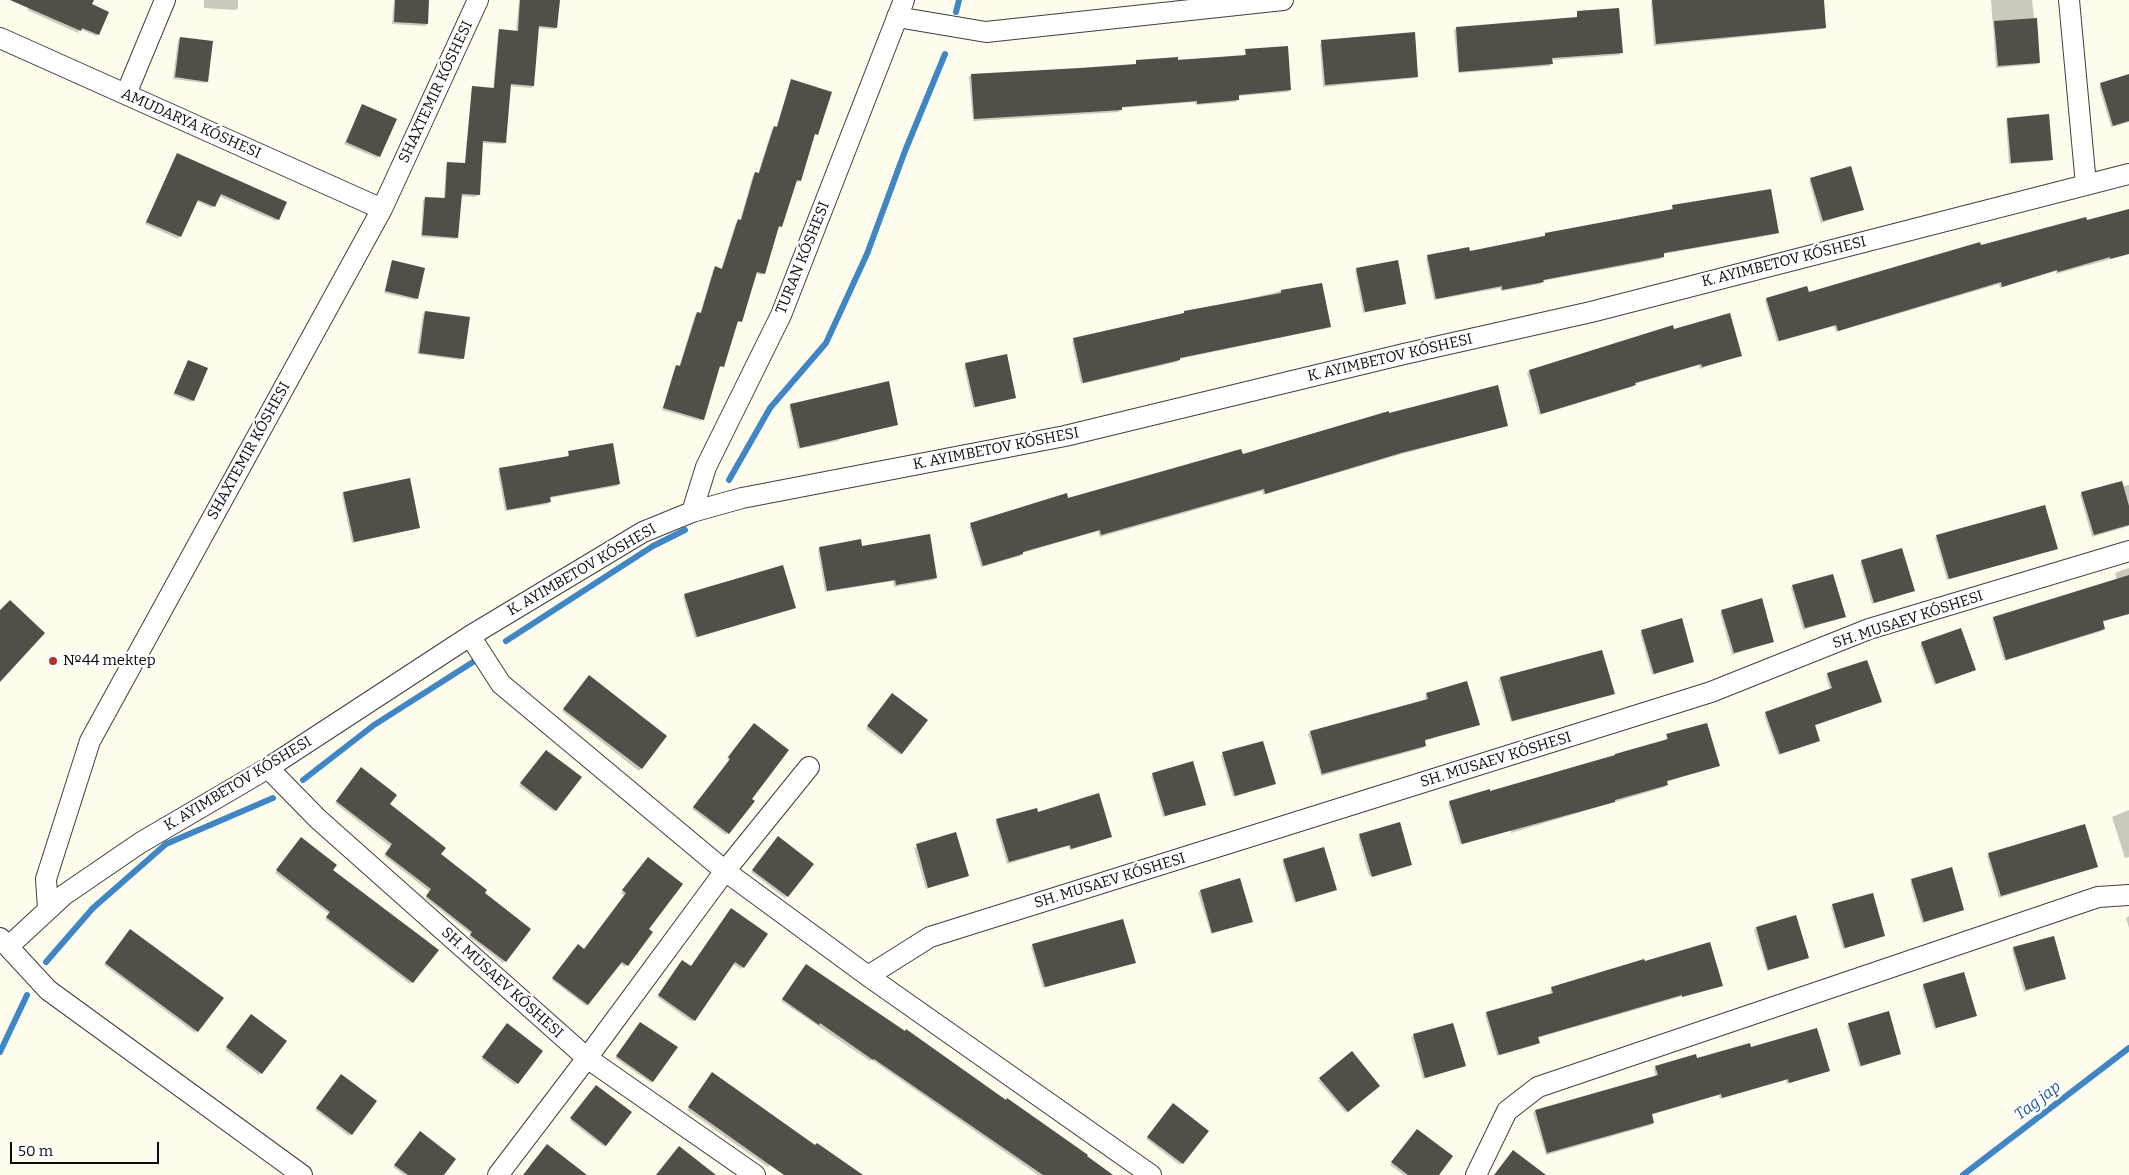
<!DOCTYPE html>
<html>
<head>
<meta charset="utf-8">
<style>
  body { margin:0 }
  #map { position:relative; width:2129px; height:1175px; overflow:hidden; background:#fefcec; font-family:Bitter,serif }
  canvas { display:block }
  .scale { position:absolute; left:10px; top:1142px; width:149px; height:22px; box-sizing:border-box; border:2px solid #0c0c0c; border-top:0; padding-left:6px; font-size:15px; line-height:18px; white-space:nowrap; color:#0c0c0c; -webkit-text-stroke:4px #fff; paint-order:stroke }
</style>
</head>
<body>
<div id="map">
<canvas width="2129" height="1175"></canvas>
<div class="scale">50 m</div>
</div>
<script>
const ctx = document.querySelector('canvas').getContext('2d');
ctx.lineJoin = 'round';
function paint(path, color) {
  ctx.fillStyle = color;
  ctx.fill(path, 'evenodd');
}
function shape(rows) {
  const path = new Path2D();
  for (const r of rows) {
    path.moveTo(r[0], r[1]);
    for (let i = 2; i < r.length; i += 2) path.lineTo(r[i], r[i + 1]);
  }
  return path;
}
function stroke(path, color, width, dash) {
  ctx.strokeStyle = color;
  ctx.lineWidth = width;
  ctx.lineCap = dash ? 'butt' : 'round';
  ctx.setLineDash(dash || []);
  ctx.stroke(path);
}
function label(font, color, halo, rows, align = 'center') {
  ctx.font = font + ' Bitter,serif';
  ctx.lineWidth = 5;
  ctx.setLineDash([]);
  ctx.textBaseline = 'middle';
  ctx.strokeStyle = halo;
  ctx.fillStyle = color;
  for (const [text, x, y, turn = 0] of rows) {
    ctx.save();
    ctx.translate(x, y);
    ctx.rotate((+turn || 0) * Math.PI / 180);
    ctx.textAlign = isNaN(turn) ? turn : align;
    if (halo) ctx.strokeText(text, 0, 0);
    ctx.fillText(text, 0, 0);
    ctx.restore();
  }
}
paint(shape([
  [19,0,90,0,98,34,96,36,80,29,78,33,27,10,29,5],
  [204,0,238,0,238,8,236,10,204,8],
  [394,0,428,0,427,24,425,26,392,24],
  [519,0,558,0,556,27,554,29,538,28,533,86,531,88,510,86,505,142,503,144,481,143,478,195,476,197,460,196,457,237,455,239,421,237,423,200,425,198,444,199,446,165,448,163,466,169,472,88,493,89,498,32,500,30,516,32],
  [1653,0,1822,0,1825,27,1823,29,1654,46,1651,2],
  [1991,0,2032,0,2039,62,2037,64,1996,68],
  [1578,13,1621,53,1619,55,1551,60,1550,66,1458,73,1454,30,1456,28,1576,19],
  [180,38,207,81,205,83,173,79,178,40],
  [1322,42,1417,76,1415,78,1323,87,1320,44],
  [1246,50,1290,90,1288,92,1238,96,1236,102,1196,105,1195,102,1120,108,1119,112,973,121,969,77,971,75,1135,65,1136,62,1244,56],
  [2129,76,2129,122,2111,127,2099,86],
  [791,81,817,134,813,135,800,180,798,182,795,182,781,227,778,228,764,273,762,275,755,273,741,321,736,323,723,366,718,368,703,419,701,421,662,410,675,368,679,367,695,315,700,314,713,270,715,268,721,270,736,222,740,221,753,175,755,173,758,174,772,129,776,128],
  [362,105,379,156,377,158,344,144],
  [2008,119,2052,159,2050,161,2009,164,2006,121],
  [177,155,278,219,276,221,219,196,212,208,196,201,178,239,145,224],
  [1811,179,1862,209,1821,223,1809,181],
  [1672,206,1778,232,1776,234,1663,254,1661,259,1542,281,1541,284,1501,291,1500,288,1434,300,1426,258,1428,256,1469,252,1546,235,1671,211],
  [2129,210,2129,254,2056,274,2056,271,2000,288,1999,284,1836,332,1834,326,1777,342,1765,301,1767,299,1808,294,1980,247],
  [392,262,417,298,415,300,384,293],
  [1357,269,1405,304,1363,313,1355,271],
  [1281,291,1329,326,1327,328,1179,359,1177,362,1081,384,1072,342,1074,340],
  [425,312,462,358,460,360,417,354,423,314],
  [1672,327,1673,330,1741,355,1700,369,1699,365,1634,384,1632,387,1539,415,1527,373,1529,371],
  [188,362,193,400,191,402,173,395],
  [966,364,1015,398,973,408,964,366],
  [791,405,897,424,841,438,838,441,798,449,789,407],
  [1507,426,1398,455,1263,495,1262,491,1100,537,1098,531,1022,553,1020,556,981,567,969,526,1242,455],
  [569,452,619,484,617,486,549,498,548,504,505,511,498,471,500,469,568,457],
  [2129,485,2129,526,2092,537,2080,495,2082,493],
  [344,493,419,528,352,543,342,495],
  [1937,536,2056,549,1947,580,1935,538],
  [861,547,936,578,934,580,894,587,893,581,825,592,818,550,820,548],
  [1862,561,1913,591,1872,604,1860,563],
  [2129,568,2129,614,2102,622,2104,629,2102,631,2004,661,1992,620,1993,618,2117,580,2115,574,2117,572],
  [1793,586,1844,616,1803,630,1791,588],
  [685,595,795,608,695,638,683,597],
  [1722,611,1773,641,1732,655,1720,613],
  [1642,631,1693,661,1652,675,1640,633],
  [1922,643,1975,670,1934,685,1920,645],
  [1601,652,1613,693,1611,695,1511,722,1498,680,1500,678],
  [1827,674,1880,702,1814,726,1818,740,1817,742,1778,755,1764,715,1830,690,1826,676],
  [587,679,665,736,639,771,562,711],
  [1427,694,1478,724,1424,741,1425,746,1423,748,1321,776,1308,734,1310,732,1426,701,1425,696],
  [891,696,902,753,900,755,866,729],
  [752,726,751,799,726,835,692,809,730,761,727,759],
  [1667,735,1718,765,1666,782,1665,787,1511,833,1511,830,1460,845,1448,804,1450,802,1490,793,1613,757,1666,740],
  [544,754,555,810,554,812,519,786],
  [1223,754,1274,784,1233,797,1221,756],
  [360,771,388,805,439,855,483,893,530,929,503,963,469,937,471,934,425,898,430,892,384,856,391,847,335,803],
  [1153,774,1204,804,1163,817,1151,776],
  [2129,810,2129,857,2125,858,2112,817],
  [1037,813,1111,837,1070,850,1068,846,1007,864,995,822,997,820],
  [1399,823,1411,865,1369,876,1358,837],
  [955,834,968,876,926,889,914,848],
  [776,840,812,864,785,898,751,872],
  [300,841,332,870,412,982,410,984,325,919,329,914,275,873],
  [1989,854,2096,867,1999,898,1987,856],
  [646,860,647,929,627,965,625,967,620,963,586,1006,552,980,576,948,584,950,625,896,621,893],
  [1284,860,1335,890,1294,903,1282,862],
  [1912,880,1963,910,1922,923,1910,882],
  [1200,891,1252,921,1211,934,1198,893],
  [1833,905,1884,935,1843,949,1831,907],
  [2129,916,2129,928,2126,918],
  [1756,928,1808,958,1767,971,1754,930],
  [129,933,222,999,195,1033,104,965],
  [766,934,741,969,733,964,692,1022,657,997,680,963,690,967],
  [1033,945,1134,962,1043,988,1031,947],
  [2014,948,2065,978,2024,992,2012,950],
  [1644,963,1721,985,1537,1038,1538,1043,1536,1045,1497,1056,1485,1015,1487,1013,1551,994,1550,990,1552,988],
  [805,968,1006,1101,1007,1100,1113,1175,1038,1175,872,1060,870,1061,781,1001],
  [1924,985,1975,1015,1934,1029,1922,987],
  [250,1017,286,1041,259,1075,225,1050],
  [1452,1024,1465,1066,1423,1079,1411,1037],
  [1849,1024,1900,1054,1859,1067,1847,1026],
  [639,1025,652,1081,651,1083,615,1058],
  [506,1027,542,1051,515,1085,481,1059],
  [1750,1049,1828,1071,1787,1084,1786,1080,1720,1099,1719,1095,1650,1115,1653,1123,1651,1125,1546,1155,1533,1113,1535,1111,1656,1077,1654,1069,1656,1067],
  [1351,1053,1379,1085,1346,1113,1318,1081],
  [710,1076,814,1147,860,1175,785,1175,770,1165,768,1167,687,1110],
  [340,1077,351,1134,349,1136,315,1110],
  [594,1088,605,1145,604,1147,570,1121],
  [1171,1107,1182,1163,1180,1165,1146,1139],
  [1415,1132,1437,1175,1404,1175,1390,1165],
  [418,1135,442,1175,404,1175,393,1167]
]), '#0003');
stroke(shape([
  [956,12,959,0],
  [729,480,770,408,826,343,867,254,905,151,945,54],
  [506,641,653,546,685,530],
  [303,780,374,725,473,662],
  [46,962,93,908,166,844,273,798],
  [0,1052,27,995],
  [1963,1175,2129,1048]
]), '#4086c4', 6);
paint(shape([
  [10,0,94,0,92,4,109,12,99,35,82,28,81,31],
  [395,0,429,0,428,24,394,22],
  [520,0,560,0,557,28,539,26,534,86,511,84,506,143,483,141,480,195,462,194,458,238,422,235,425,197,445,198,447,162,465,163,472,86,494,88,499,29,518,31],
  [1652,0,1824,0,1826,28,1656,44],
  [1619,8,1623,53,1552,58,1553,64,1459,72,1456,27,1577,17,1577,11],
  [2037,18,2040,63,1998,66,1994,21],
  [1415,32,1418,77,1325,85,1321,40],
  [180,37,213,41,208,82,175,77],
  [1288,46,1291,90,1239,95,1239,100,1197,104,1197,101,1122,107,1122,110,974,119,971,74,1080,68,1136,64,1136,60,1178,57,1178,60,1246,55,1245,49],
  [2129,74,2129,121,2113,126,2100,83],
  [791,79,832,92,818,135,815,134,801,181,797,180,782,227,779,226,765,274,757,272,742,322,738,321,724,367,720,366,704,420,663,408,676,365,680,366,697,312,701,313,715,266,722,269,738,219,741,220,755,172,759,173,774,126,777,127],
  [362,104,397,119,380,157,346,142],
  [2049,114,2053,160,2011,163,2007,118],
  [177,153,287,202,279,220,221,194,215,207,198,200,181,237,146,222],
  [1851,166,1864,210,1823,221,1810,178],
  [1771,189,1779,233,1664,253,1664,257,1543,280,1544,282,1502,290,1502,286,1436,299,1427,255,1469,247,1470,251,1545,236,1545,233,1673,209,1672,205],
  [2129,209,2129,254,2110,259,2110,257,2058,272,2057,270,2002,287,2001,282,1838,331,1836,325,1779,341,1766,298,1807,286,1809,292,1980,242,1981,245,2086,217,2087,220],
  [392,260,425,268,418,299,385,291],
  [1398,260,1406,304,1365,312,1356,268],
  [1322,283,1331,327,1180,358,1180,360,1083,383,1073,338,1184,313,1184,311,1281,293,1281,290],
  [425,311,470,317,464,359,419,353],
  [1730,313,1742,356,1702,367,1701,364,1635,383,1636,385,1541,414,1529,370,1673,325,1674,329],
  [1007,354,1016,398,975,407,965,363],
  [188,360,208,368,194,401,174,393],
  [889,381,898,425,800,448,790,404],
  [1498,385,1508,426,1401,453,1265,494,1264,489,1101,535,1100,530,1023,552,1023,554,983,566,970,523,1067,493,1068,498,1241,449,1243,454,1389,411,1389,413],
  [613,443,620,484,550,497,551,502,507,510,499,468,569,456,568,451],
  [410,478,420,528,354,542,343,492],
  [2122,481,2129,506,2129,525,2094,535,2081,492],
  [2045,505,2058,549,1949,579,1936,535],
  [930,534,937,578,896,585,895,580,827,591,819,547,861,539,862,546],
  [1902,548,1915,591,1874,603,1861,560],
  [783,565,796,608,697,637,684,594],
  [1833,574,1846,617,1805,628,1792,585],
  [2129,575,2129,614,2103,621,2105,629,2006,660,1993,617],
  [1762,598,1774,642,1734,653,1721,610],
  [10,600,45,633,0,682,0,610],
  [1682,618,1694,662,1654,674,1641,630],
  [1961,628,1976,670,1936,684,1921,642],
  [1602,650,1615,694,1512,721,1500,677],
  [1867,660,1882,702,1815,725,1820,741,1780,754,1765,712,1832,688,1827,673],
  [589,675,667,736,642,769,563,709],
  [1467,681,1480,725,1425,740,1426,746,1322,774,1310,731,1428,699,1426,693],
  [892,693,928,720,902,754,867,726],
  [754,723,789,750,752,799,755,801,729,834,693,807,730,759,728,757],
  [1707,723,1720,766,1667,781,1668,785,1615,800,1615,802,1462,844,1449,801,1490,789,1490,791,1615,755,1615,754,1668,739,1666,734],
  [1263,741,1276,784,1235,796,1222,752],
  [546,750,582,777,556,811,520,783],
  [1193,761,1206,805,1165,816,1152,773],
  [361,767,397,795,390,804,446,848,441,854,487,890,485,893,531,929,506,962,470,935,472,932,426,896,431,889,385,854,392,844,336,801],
  [1099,793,1112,837,1071,849,1070,845,1009,862,996,819,1037,808,1038,812],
  [1400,822,1412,865,1372,877,1359,834],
  [2085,824,2098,867,2001,896,1988,853],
  [956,832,969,876,928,888,916,844],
  [778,836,814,864,788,897,752,870],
  [301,837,337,865,333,870,439,950,413,983,326,917,330,912,276,870],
  [1324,847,1337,890,1296,902,1283,859],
  [648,857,683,884,649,929,653,932,628,966,622,962,588,1005,552,978,578,944,584,949,626,893,622,890],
  [1952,867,1964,910,1924,922,1911,879],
  [1240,878,1253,922,1212,933,1200,890],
  [1873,893,1885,936,1845,948,1832,904],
  [731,908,768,934,744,968,735,962,695,1021,658,995,682,960,691,966],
  [1796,915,1809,958,1768,970,1756,927],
  [1123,919,1136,963,1045,987,1032,944],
  [130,929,224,998,198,1032,105,963],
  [2054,936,2066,979,2026,990,2013,947],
  [1710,942,1723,986,1682,997,1682,995,1538,1037,1540,1043,1499,1055,1486,1012,1553,993,1551,987,1644,959,1645,961],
  [806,964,905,1031,906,1029,1006,1100,1007,1098,1088,1155,1087,1156,1113,1175,1043,1175,874,1059,873,1060,820,1023,819,1025,782,999],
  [1964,972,1977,1016,1936,1028,1923,984],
  [1889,1011,1901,1054,1861,1066,1848,1023],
  [251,1014,287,1041,262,1074,226,1047],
  [640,1022,678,1047,653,1082,616,1056],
  [507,1023,543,1051,518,1084,482,1057],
  [1453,1023,1466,1066,1425,1078,1413,1034],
  [1817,1028,1830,1071,1789,1083,1788,1079,1722,1098,1721,1094,1652,1114,1654,1123,1547,1153,1535,1110,1658,1075,1655,1066,1696,1054,1697,1058,1750,1043,1751,1047],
  [1352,1051,1380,1086,1348,1112,1319,1078],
  [712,1072,815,1145,817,1143,863,1175,784,1175,688,1107],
  [341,1074,377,1101,352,1135,316,1108],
  [596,1085,632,1112,606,1146,570,1118],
  [1173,1103,1209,1131,1183,1164,1147,1137],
  [1417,1129,1453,1156,1439,1175,1408,1175,1391,1162],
  [420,1131,456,1159,444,1175,408,1175,394,1165],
  [547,1144,587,1175,523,1175],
  [679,1146,716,1175,656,1175],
  [1513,1150,1546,1175,1494,1175]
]), '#544e49');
const street = shape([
  [2069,0,2086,185],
  [897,17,986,32,1283,0],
  [0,38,382,209],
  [126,94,165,0],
  [692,512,706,467,781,315,904,0],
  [470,636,501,684,725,871,868,976,1151,1175],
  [268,768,318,819,587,1058,755,1175],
  [48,909,46,879,90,741,382,209,478,0],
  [0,938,48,990,302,1175],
  [9,946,64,895,140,843,268,768,470,636,643,532,692,512,742,498,1065,436,1404,354,1591,312,2129,174],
  [868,976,930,937,1711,692,1869,629,2129,551],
  [498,1175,587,1058,725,871,809,767],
  [1476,1175,1507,1111,1538,1087,2098,897,2129,895]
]);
stroke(street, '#3f3f3f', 22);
stroke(street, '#fff', 20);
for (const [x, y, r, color] of [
  [53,661,5,"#b2302e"]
]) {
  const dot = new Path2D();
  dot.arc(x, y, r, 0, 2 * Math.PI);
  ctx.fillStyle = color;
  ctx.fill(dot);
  stroke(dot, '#fff', 2);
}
label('15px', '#0c0c0c', '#fff', [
  ["SHAXTEMIR KÓSHESI",436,92,-65],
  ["AMUDARYA KÓSHESI",191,124,24],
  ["TURAN KÓSHESI",803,258,-68],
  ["K. AYIMBETOV KÓSHESI",1784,262,-14],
  ["K. AYIMBETOV KÓSHESI",1390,358,-13],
  ["K. AYIMBETOV KÓSHESI",996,449,-11],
  ["SHAXTEMIR KÓSHESI",249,451,-61],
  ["K. AYIMBETOV KÓSHESI",582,570,-30],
  ["SH. MUSAEV KÓSHESI",1908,620,-18],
  ["SH. MUSAEV KÓSHESI",1496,760,-17],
  ["K. AYIMBETOV KÓSHESI",238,784,-31],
  ["SH. MUSAEV KÓSHESI",1110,881,-17],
  ["SH. MUSAEV KÓSHESI",502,983,42]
]);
label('15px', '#0c0c0c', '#fff', [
  ["№44 mektep",63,661]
], 'left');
label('italic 16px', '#1e5995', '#fff', [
  ["Tag jap",2038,1101,-37]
]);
</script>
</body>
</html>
